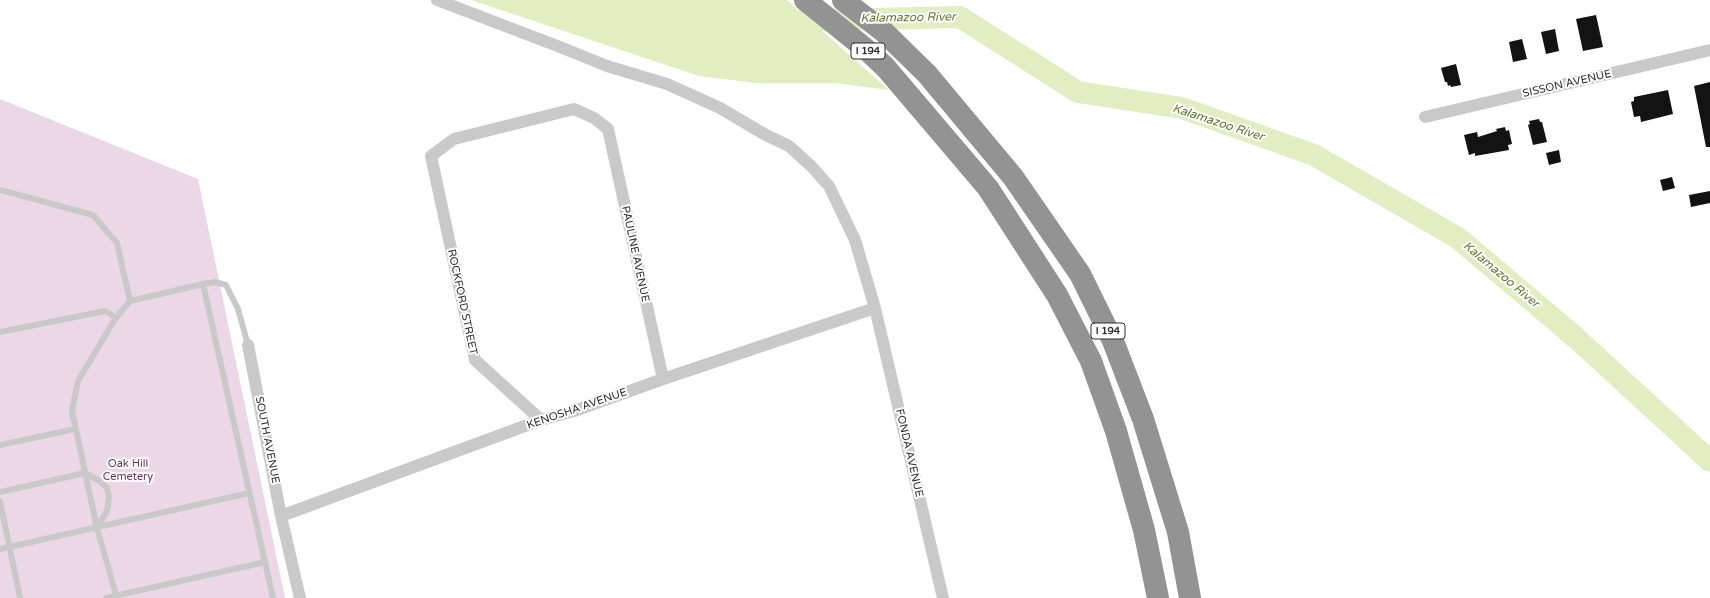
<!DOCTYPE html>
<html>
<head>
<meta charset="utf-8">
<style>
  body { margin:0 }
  canvas { display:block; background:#fff }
</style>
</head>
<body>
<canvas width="1710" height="598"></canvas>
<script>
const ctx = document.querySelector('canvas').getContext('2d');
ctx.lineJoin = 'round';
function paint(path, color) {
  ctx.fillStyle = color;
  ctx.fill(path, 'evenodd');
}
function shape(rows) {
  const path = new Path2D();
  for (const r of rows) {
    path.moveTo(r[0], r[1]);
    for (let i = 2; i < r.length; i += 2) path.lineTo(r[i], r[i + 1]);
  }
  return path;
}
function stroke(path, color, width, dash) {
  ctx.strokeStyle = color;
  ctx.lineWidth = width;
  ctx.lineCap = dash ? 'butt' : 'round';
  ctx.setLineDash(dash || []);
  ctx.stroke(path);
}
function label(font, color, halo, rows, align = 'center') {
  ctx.font = font + ' "Varela Round",sans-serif';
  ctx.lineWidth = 4;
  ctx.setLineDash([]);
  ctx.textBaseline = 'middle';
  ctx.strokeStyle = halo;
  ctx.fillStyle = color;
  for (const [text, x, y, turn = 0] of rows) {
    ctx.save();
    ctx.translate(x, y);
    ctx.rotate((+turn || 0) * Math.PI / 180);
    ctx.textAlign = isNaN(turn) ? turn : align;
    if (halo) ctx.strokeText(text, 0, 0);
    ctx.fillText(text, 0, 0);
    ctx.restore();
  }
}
paint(shape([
  [0,99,198,179,285,598,0,598]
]), '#ebd7e5');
paint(shape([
  [471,0,787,0,889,90,835,83,756,83,699,76]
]), '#e2edc2');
stroke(shape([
  [782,21,960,17,1078,92,1182,108,1314,155,1458,238,1575,337,1710,461]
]), '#e2edc2', 22);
paint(shape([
  [1596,15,1603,47,1583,51,1576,19],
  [1555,29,1559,51,1546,54,1541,32],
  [1522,39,1527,59,1513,62,1509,42],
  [1456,64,1461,85,1451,87,1450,85,1448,86,1447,82,1445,82,1441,68],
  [1710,82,1710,147,1706,147,1694,86],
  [1668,90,1673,114,1641,122,1640,116,1634,117,1631,102,1634,101,1634,97],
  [1539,119,1540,122,1542,122,1547,142,1533,145,1528,125,1530,124,1529,121],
  [1505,127,1506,131,1509,130,1512,144,1508,145,1509,150,1475,156,1475,153,1469,155,1464,135,1477,132,1478,137,1497,131,1496,129],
  [1559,150,1561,162,1549,165,1546,153],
  [1672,177,1675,188,1663,191,1660,180],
  [1710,191,1710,203,1691,207,1689,195]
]), '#131313');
stroke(shape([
  [0,190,93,215,117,243,130,301,115,319,78,381,72,411,97,528,117,598],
  [203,284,273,598],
  [130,301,203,284,215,282,226,285,238,309,248,345],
  [0,332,105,311,112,315,115,319],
  [0,445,75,429],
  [0,492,85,473,98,480,107,488,109,498,107,511,97,528],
  [0,501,20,598],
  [0,549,249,493],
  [106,598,265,562]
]), '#c9c9c9', 6);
stroke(shape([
  [437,0,560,47,607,66,667,84,720,108,764,134,789,146,811,166,829,186,855,240,875,308,943,598],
  [1425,117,1710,50],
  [248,345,281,516,300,598],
  [541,420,475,360,431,156,454,139,574,109,594,118,608,129,663,379],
  [281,516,541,420,574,411,663,379,875,308]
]), '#c9c9c9', 12);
stroke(shape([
  [805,0,867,50,886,68,988,188,1057,295,1091,361,1116,431,1144,530,1158,598],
  [843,0,883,31,927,74,1013,177,1080,274,1113,341,1143,419,1178,532,1190,598]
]), '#939393', 22);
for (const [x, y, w] of [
  [868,51,34],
  [1108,331,34]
]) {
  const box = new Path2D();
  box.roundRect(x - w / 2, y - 8, w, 16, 3);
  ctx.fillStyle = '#fff';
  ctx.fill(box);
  stroke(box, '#2c2c2c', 1);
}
label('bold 10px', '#2c2c2c', null, [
  ["I 194",868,51],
  ["I 194",1108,331]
]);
label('11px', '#2c2c2c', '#fff', [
  ["SISSON AVENUE",1567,84,-13],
  ["PAULINE AVENUE",635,254,78],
  ["ROCKFORD STREET",462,302,78],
  ["KENOSHA AVENUE",577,409,-19],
  ["SOUTH AVENUE",267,440,79],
  ["FONDA AVENUE",909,453,77]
]);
label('11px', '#6a3755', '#fff', [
  ["Oak Hill",128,464],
  ["Cemetery",128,477]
]);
label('italic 12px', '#65792e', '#fff', [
  ["Kalamazoo River",908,18,-1],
  ["Kalamazoo River",1218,123,18],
  ["Kalamazoo River",1501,275,40]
]);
</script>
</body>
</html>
